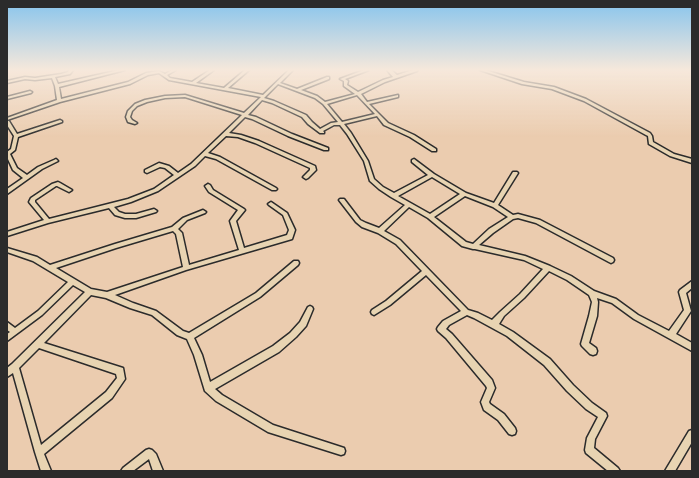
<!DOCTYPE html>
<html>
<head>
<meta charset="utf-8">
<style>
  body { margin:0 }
  #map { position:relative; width:699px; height:478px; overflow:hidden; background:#ebccaf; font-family:"Gochi Hand",sans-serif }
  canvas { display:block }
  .frame { position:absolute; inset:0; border:8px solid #2b2b2b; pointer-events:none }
</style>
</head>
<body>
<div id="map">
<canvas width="699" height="478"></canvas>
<div class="frame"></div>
</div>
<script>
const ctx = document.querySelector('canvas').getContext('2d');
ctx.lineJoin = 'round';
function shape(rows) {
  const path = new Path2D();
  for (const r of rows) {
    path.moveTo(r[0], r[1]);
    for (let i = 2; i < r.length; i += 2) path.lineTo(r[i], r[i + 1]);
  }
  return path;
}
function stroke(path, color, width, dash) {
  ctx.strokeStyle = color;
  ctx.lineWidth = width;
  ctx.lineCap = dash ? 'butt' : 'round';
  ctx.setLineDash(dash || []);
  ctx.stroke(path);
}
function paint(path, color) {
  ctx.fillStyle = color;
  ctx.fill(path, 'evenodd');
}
const minor = shape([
  [69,70,73,70,70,74,55,77,58,84,119,70,125,70,59,87,61,99,128,82,146,73,159,71,165,74,172,70,176,70,167,75,170,78,192,82,210,70,214,70,196,83,224,88,245,70,249,70,228,88,263,95,289,70,293,70,280,83,297,89,327,77,329,77,329,79,301,90,317,96,325,102,355,94,344,86,344,81,340,79,364,70,369,70,345,79,348,81,347,85,358,92,383,80,393,77,387,70,391,70,397,75,413,70,418,70,417,71,385,82,361,94,367,102,398,95,398,97,369,104,388,123,414,135,436,149,436,151,432,151,410,137,384,125,377,116,344,124,351,133,368,161,374,179,383,187,394,193,428,175,412,162,412,160,414,159,434,174,466,193,494,203,513,172,517,172,518,173,498,205,513,215,518,214,540,220,613,258,614,260,613,262,611,263,609,262,536,223,518,218,513,219,493,233,479,245,525,256,550,266,571,276,594,291,616,299,638,315,669,331,684,310,679,292,680,290,692,281,692,288,686,293,691,311,676,334,692,343,692,351,634,319,612,303,597,298,598,302,597,316,589,343,596,348,597,351,596,354,593,355,590,354,582,346,581,344,589,316,592,302,589,295,567,280,549,271,524,298,504,316,499,324,513,332,550,359,573,385,592,403,606,413,607,416,595,439,594,448,618,468,620,471,608,471,586,453,585,450,587,438,598,417,586,409,567,391,544,365,530,354,507,336,474,318,467,315,449,325,446,329,452,334,492,380,495,388,489,402,490,404,504,414,515,428,516,431,515,434,512,435,509,434,498,420,484,410,481,402,487,388,486,386,446,338,438,331,437,329,438,327,443,321,461,311,426,275,390,305,374,315,372,314,371,312,372,310,386,301,422,271,396,244,378,233,362,227,356,222,339,200,340,199,344,199,360,220,366,223,379,228,405,205,391,197,379,189,370,181,364,161,347,134,340,125,334,125,323,131,324,132,324,133,320,133,308,124,302,117,272,103,262,100,248,115,256,117,292,134,328,148,328,150,324,150,288,136,252,119,245,117,229,133,241,135,259,141,315,166,316,170,308,178,306,179,303,177,310,170,310,168,255,143,238,137,226,136,208,153,220,157,276,188,277,189,276,190,272,190,216,159,205,156,195,166,158,191,131,202,114,207,119,212,125,214,136,214,154,209,157,211,156,212,136,218,125,218,115,215,109,208,48,223,7,236,7,232,44,220,29,202,31,198,52,184,58,182,60,183,72,190,69,192,57,186,56,186,35,200,35,202,49,219,128,199,154,189,174,175,165,168,160,167,147,173,145,172,145,170,159,163,169,166,178,173,191,164,242,115,185,97,165,98,147,102,137,106,132,111,130,117,132,120,137,123,135,124,128,122,126,117,128,111,135,104,145,100,165,96,185,95,244,113,261,97,169,80,159,73,148,75,130,84,60,102,7,120,7,118,57,100,55,86,52,78,35,80,25,79,7,83,7,81,25,77,35,78,61,74,68,72,69,70],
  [278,84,315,98,323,104,338,122,331,123,320,129,312,122,306,115,274,101,264,98,278,84],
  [357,95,375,114,342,122,327,104,357,95],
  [432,177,460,194,430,214,398,196,432,177],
  [465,196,493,207,508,217,489,229,473,244,466,242,434,217,465,196],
  [409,207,428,218,462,246,473,249,475,249,524,260,543,269,520,294,500,312,492,320,478,313,468,310,400,240,384,231,409,207],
  [480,70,485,70,524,82,554,87,586,99,650,133,652,136,653,142,674,154,692,159,692,163,670,156,649,144,648,136,646,135,584,101,552,89,522,84,480,70],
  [30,91,32,92,31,93,7,99,7,97,30,91],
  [60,120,62,121,62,122,18,137,15,150,10,154,17,168,27,175,38,167,54,160,56,159,58,161,42,169,7,194,7,189,23,178,13,170,7,157,7,152,11,149,14,136,7,125,7,121,9,121,17,134,60,120],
  [208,184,210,185,213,190,244,209,245,210,236,221,244,248,287,235,289,230,283,215,269,205,268,204,271,202,287,213,295,230,292,239,186,270,115,295,133,303,156,311,183,331,189,333,256,293,294,261,298,261,299,263,298,265,260,297,194,338,202,355,210,382,273,346,290,333,300,322,308,307,310,306,312,307,313,309,306,326,296,337,279,352,215,389,222,395,273,425,341,447,344,448,345,451,344,454,341,455,268,432,216,401,205,391,194,355,187,339,177,335,152,315,130,308,106,298,91,295,44,343,123,368,125,379,112,398,44,454,51,471,41,471,35,452,13,373,7,377,7,368,12,364,85,292,73,285,42,315,7,341,7,334,10,332,7,330,7,322,15,328,38,311,68,282,33,261,7,252,7,248,37,257,50,265,115,244,172,227,183,218,203,210,206,212,205,213,187,220,178,229,182,233,189,265,239,250,230,221,238,210,209,192,205,186,208,184],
  [173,231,176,234,183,267,107,292,91,289,56,268,116,248,173,231],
  [39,348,116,374,117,378,106,392,41,445,19,368,39,348],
  [692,430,692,442,675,471,665,471,689,431,692,430],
  [149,449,152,450,156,454,163,471,153,471,149,459,133,471,121,471,123,468,146,450,149,449]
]);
stroke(minor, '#2b2b2b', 3);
paint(minor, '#e8d4b2');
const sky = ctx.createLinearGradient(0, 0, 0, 137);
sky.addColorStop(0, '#86c4ed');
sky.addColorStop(0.51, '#f6e8db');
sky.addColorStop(1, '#f6e8db00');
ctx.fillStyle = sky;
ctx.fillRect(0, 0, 699, 137);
</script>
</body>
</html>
